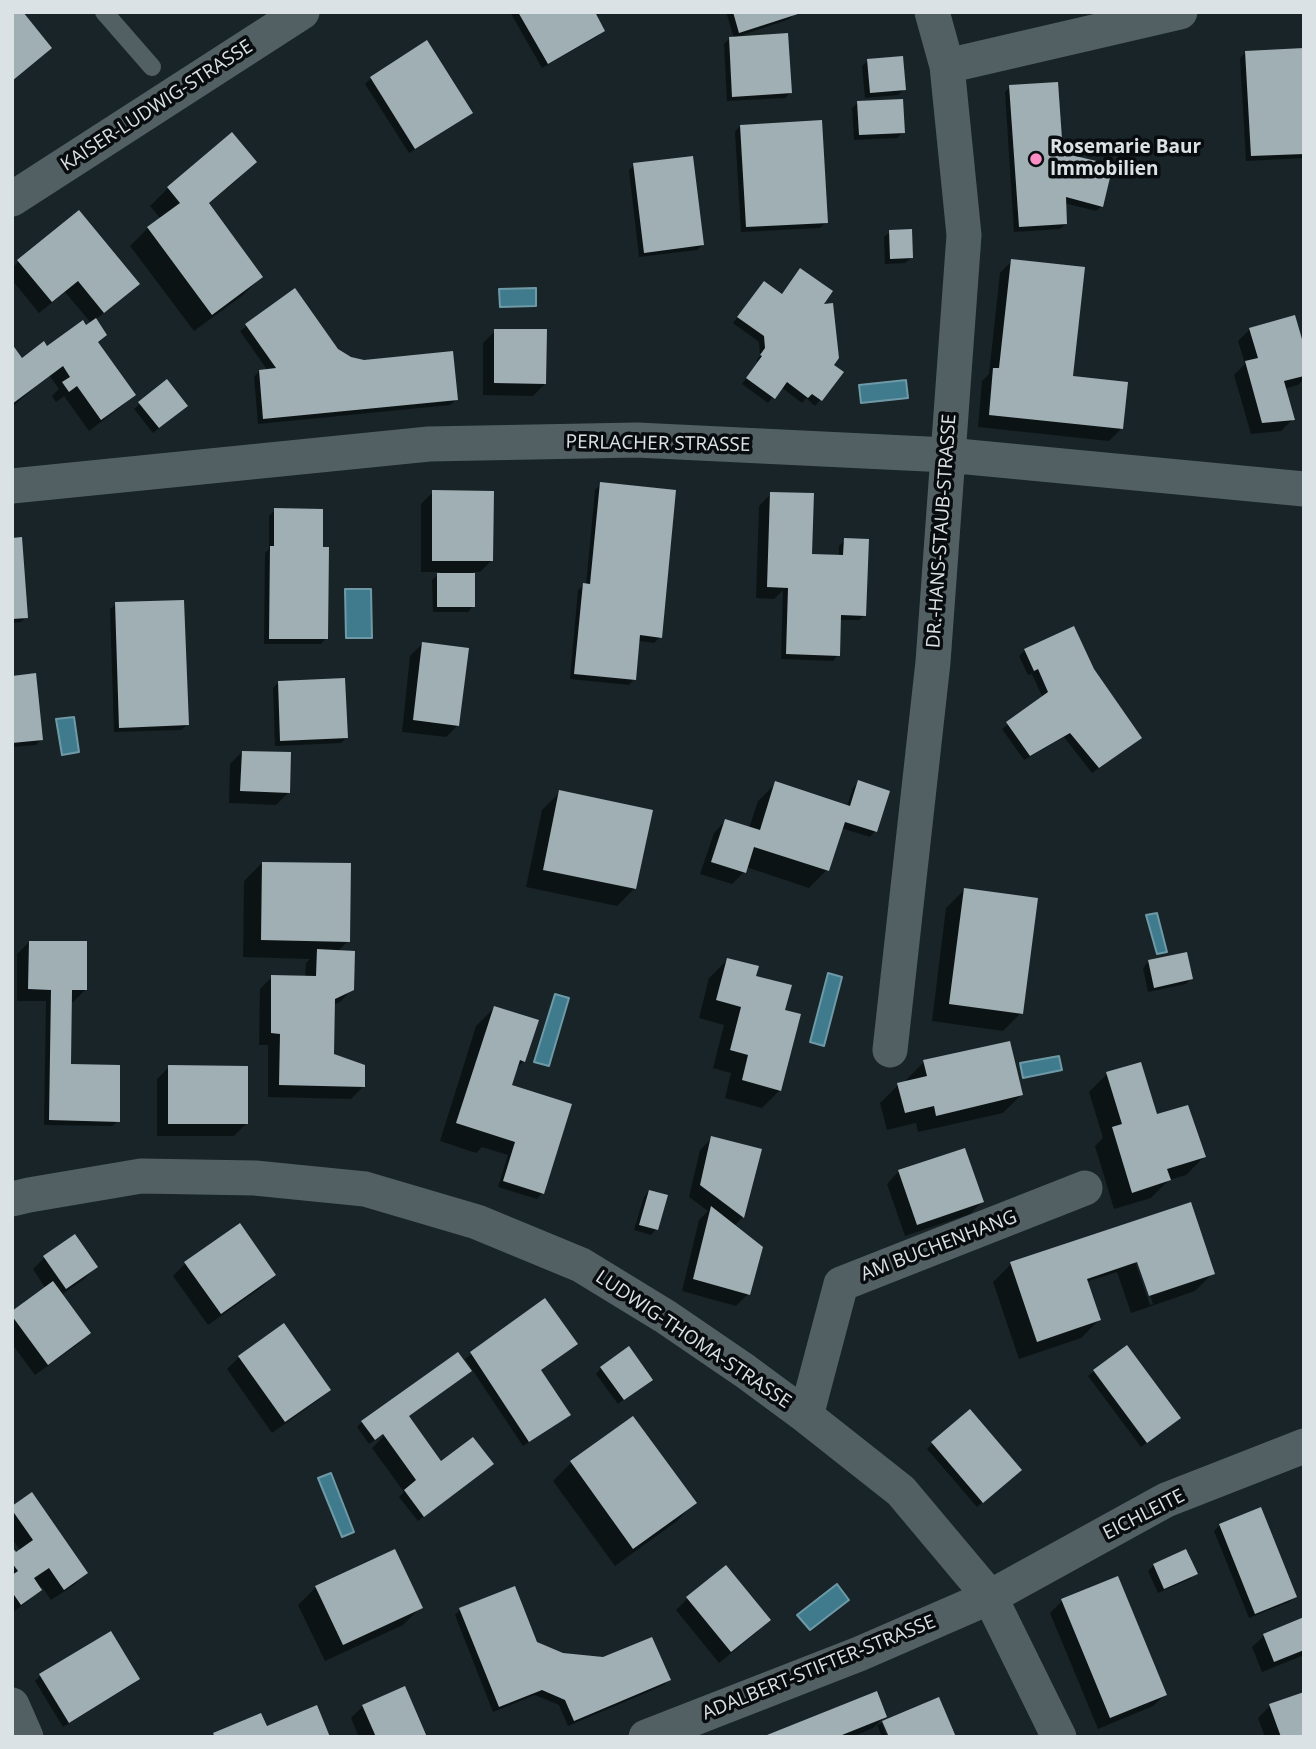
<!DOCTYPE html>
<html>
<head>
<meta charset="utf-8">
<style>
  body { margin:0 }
  #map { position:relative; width:1316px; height:1749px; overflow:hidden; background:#182428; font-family:"Open Sans",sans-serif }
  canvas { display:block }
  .frame { position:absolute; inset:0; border:14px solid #dbe2e5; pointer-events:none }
</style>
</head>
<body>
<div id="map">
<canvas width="1316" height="1749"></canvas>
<div class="frame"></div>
</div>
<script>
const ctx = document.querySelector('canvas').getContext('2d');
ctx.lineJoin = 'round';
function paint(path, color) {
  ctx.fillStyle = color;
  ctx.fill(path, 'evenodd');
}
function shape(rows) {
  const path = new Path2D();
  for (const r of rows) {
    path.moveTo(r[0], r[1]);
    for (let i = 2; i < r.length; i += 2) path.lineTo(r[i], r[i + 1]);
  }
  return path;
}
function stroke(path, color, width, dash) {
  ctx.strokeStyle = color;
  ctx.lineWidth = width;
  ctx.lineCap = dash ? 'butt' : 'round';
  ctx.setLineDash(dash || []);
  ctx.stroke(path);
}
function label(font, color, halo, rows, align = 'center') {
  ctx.font = font + ' "Open Sans",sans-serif';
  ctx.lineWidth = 7;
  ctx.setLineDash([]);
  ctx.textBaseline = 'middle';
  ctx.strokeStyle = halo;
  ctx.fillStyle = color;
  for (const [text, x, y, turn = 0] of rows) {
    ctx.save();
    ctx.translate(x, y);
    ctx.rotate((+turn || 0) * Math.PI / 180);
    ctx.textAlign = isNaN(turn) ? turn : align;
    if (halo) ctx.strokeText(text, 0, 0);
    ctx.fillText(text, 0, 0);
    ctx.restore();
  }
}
const water = shape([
  [536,288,536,306,500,307,499,289,536,288],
  [906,380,908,398,861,403,859,385,906,380],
  [345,589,371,589,372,638,346,638,345,589],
  [74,717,79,752,62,755,56,719,74,717],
  [1157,913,1167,952,1157,954,1146,915,1157,913],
  [828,973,842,977,824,1046,810,1042,828,973],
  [555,994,569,998,549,1066,534,1062,555,994],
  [1059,1056,1062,1070,1023,1078,1020,1063,1059,1056],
  [331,1473,354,1532,342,1537,318,1478,331,1473],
  [837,1584,849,1600,810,1630,797,1615,837,1584]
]);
paint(water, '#407b8d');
stroke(water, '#6e9aa7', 2);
paint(shape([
  [510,12,593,12,603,30,598,36,542,68],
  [726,12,795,12,790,19,736,37,791,92,785,98,727,101,724,44,730,38,734,38],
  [1304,50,1304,158,1246,161,1240,58,1246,52],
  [868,61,904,89,898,95,865,98,862,66],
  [371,78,471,113,465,118,409,153,365,84],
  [1010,87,1102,206,1096,211,1064,203,1066,224,1060,229,1014,232,1005,92],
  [858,103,903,132,897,138,854,140,852,108],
  [740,126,826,222,820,228,741,232,735,132],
  [232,135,255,162,237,180,208,204,261,277,243,295,194,331,130,246,148,228,161,219,150,206,168,188],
  [634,165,703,245,697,250,639,257,629,170],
  [890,232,911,258,905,263,885,264,884,237],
  [19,261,126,295,95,320,97,343,134,395,122,406,89,431,64,396,56,402,52,396,59,389,49,375,12,407,12,347,22,360,47,348,91,323,65,292,39,313,12,280,12,268],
  [1012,261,1071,378,1121,429,1109,441,978,427,982,381,989,374,1000,273],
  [764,283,781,295,820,306,832,365,841,373,815,406,806,398,802,403,781,387,768,403,742,384,758,362,756,361,760,356,759,342,733,323],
  [295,291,337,350,350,359,456,400,450,405,258,424,254,377,259,371,268,371,240,331],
  [1250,329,1304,353,1304,379,1298,385,1284,389,1293,419,1281,431,1251,434,1234,375,1245,364,1238,341],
  [495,331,545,384,533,396,483,395,483,343],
  [167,381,181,411,153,433,134,409],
  [601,484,660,637,654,643,638,641,634,679,629,685,570,679,578,590,584,585,586,585,595,490],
  [433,492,492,560,480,572,473,572,473,606,468,612,433,612,432,580,441,572,421,572,421,504],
  [771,494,808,556,839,557,839,546,845,540,865,615,859,620,839,620,838,655,833,661,781,659,783,590,774,599,756,598,759,506],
  [275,510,326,638,321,644,264,644,265,553,269,549,269,516],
  [12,540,26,617,21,622,12,623],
  [116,604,187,725,181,730,114,732,110,609],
  [422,644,458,725,446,737,402,732,410,656],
  [1025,650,1092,670,1134,743,1092,773,1064,737,1024,760,1002,729,1043,698,1032,674,1028,675,1019,656],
  [12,678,41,739,36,745,12,747],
  [278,683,347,737,341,743,275,746,273,688],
  [242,752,288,793,276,805,229,803,230,764],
  [859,782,875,831,870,837,841,828,827,870,809,888,746,867,744,872,732,884,700,874,714,833,725,821,749,828,758,801,776,783,847,806,853,788],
  [560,792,635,888,617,906,526,887,542,810],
  [262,863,348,941,337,952,352,989,340,1002,333,1005,332,1055,363,1087,351,1099,268,1097,268,1045,259,1045,260,989,272,977,305,978,306,963,310,959,243,957,244,881],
  [964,890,1021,1013,1003,1031,932,1021,946,908],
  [29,942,85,990,73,1002,70,1002,69,1066,118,1121,112,1126,44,1125,46,1001,17,1001,17,954],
  [727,960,754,977,783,1011,780,1090,762,1108,725,1098,731,1073,713,1068,724,1025,699,1018,709,978],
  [1148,962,1191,978,1186,984,1148,992,1143,968],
  [494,1008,524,1061,515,1070,510,1086,570,1105,542,1193,537,1199,498,1187,508,1155,482,1147,476,1153,440,1141,476,1026],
  [924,1062,1021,1095,1003,1113,918,1132,916,1123,887,1130,880,1103,898,1085,907,1083,906,1080],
  [169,1067,246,1124,234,1136,157,1136,157,1079],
  [1107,1074,1204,1157,1186,1175,1169,1180,1151,1198,1114,1209,1095,1146,1103,1138,1089,1092],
  [712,1138,760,1150,743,1217,734,1226,748,1294,736,1306,682,1291,699,1220,708,1211,689,1197,700,1150],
  [964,1150,982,1202,970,1214,905,1236,887,1184,898,1172],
  [649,1191,656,1229,651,1235,634,1230,644,1197],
  [1190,1204,1213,1273,1195,1291,1131,1313,1117,1272,1086,1282,1099,1320,1081,1338,1019,1359,993,1282,1011,1264],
  [1138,1259,1153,1304,1150,1305,1135,1262],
  [45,1257,96,1267,84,1279,61,1295,89,1333,77,1345,35,1375,12,1344,12,1313,46,1289,33,1269],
  [185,1264,274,1275,262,1287,208,1325,173,1276],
  [545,1301,570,1349,540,1371,568,1415,563,1420,523,1446,465,1359],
  [284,1325,329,1390,317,1401,272,1433,227,1369,239,1357],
  [601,1368,645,1385,618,1404,596,1374],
  [1094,1371,1173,1423,1141,1447,1088,1376],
  [407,1417,441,1464,486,1469,418,1521,399,1497,404,1492,372,1448,384,1436,382,1435,369,1444,357,1427,362,1422],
  [633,1418,694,1503,677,1521,615,1566,553,1481,571,1463],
  [933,1443,1014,1476,977,1507,927,1449],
  [12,1508,86,1573,74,1585,51,1600,42,1587,28,1601,12,1613,12,1550,16,1555,21,1551,12,1539],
  [1220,1525,1295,1597,1289,1602,1249,1618,1214,1531],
  [1185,1551,1196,1573,1190,1579,1158,1593,1148,1571,1154,1565],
  [316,1587,421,1607,403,1625,325,1661,298,1605],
  [688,1598,768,1620,757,1632,719,1663,676,1610],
  [1062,1601,1165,1695,1153,1706,1098,1729,1050,1613],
  [460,1610,563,1655,669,1680,664,1685,568,1726,559,1705,535,1695,493,1712,455,1615],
  [1304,1619,1304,1655,1262,1672,1252,1647,1264,1636],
  [41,1675,138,1679,133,1684,63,1727,35,1681],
  [363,1706,425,1737,359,1737,351,1718],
  [1270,1706,1304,1737,1265,1737,1258,1718],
  [885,1716,873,1728,852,1737,767,1737],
  [882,1723,887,1737,882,1737,877,1725]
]), '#0007');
paint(shape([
  [12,12,23,12,52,48,12,81],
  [518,12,595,12,605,31,548,64],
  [733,12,801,12,801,13,739,33],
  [788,33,792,93,732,97,729,37],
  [427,40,473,113,415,149,370,77],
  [1304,48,1304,154,1251,156,1245,51],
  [903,56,906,90,870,93,867,59],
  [1058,82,1063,153,1113,165,1103,207,1066,197,1067,224,1019,227,1009,85],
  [903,99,905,133,859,135,857,101],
  [822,120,828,223,746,227,740,125],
  [232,132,257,162,209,203,263,277,212,315,147,227,180,203,167,187],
  [693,156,704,245,644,253,633,163],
  [79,210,140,284,104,313,78,281,52,302,17,260],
  [912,229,913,258,890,259,889,230],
  [1011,259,1085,267,1073,376,1128,382,1123,429,989,415,993,368,999,368],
  [800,268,833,291,824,304,833,303,839,358,834,365,844,372,822,401,812,394,808,398,787,382,775,399,746,378,762,356,760,355,765,348,764,336,737,317,764,281,782,294],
  [295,288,338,349,351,357,364,360,453,351,458,400,263,419,259,370,276,368,245,324],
  [1295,315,1304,346,1304,376,1284,381,1295,420,1262,423,1245,361,1258,358,1249,328],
  [96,318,107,335,98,342,136,395,101,420,77,386,69,392,62,382,70,377,63,366,12,404,12,344,22,358,44,341,47,346,83,320,86,325],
  [494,329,547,329,546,384,494,383],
  [167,379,188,406,159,428,138,402],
  [600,482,676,490,662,638,640,635,636,680,574,674,583,583,590,584],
  [432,490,494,491,493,561,432,561],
  [770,492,814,493,812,554,843,555,844,538,869,539,866,616,841,615,840,656,786,654,788,588,767,587],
  [274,508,323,509,323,547,329,547,328,639,269,639,270,546,274,546],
  [22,537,28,618,12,619,12,538],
  [437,573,475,573,475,607,437,607],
  [184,600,189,725,119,728,115,602],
  [1074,626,1094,669,1142,738,1099,768,1070,733,1030,756,1006,722,1048,692,1038,669,1034,671,1024,649],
  [422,642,469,648,459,726,413,720],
  [36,673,43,740,12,743,12,676],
  [345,678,348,738,280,741,278,681],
  [242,751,291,752,290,793,240,791],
  [858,780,890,791,877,832,845,822,829,871,754,847,746,873,711,862,725,819,760,830,775,781,850,806],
  [559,790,653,810,636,889,543,870],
  [262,862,351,863,350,942,261,940],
  [964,888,1038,898,1023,1014,949,1004],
  [29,941,87,941,87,990,72,990,71,1064,120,1065,120,1122,49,1120,51,990,28,989],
  [317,949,355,951,354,990,335,999,334,1054,365,1065,365,1087,279,1085,280,1034,271,1033,271,975,316,976],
  [1187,952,1193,979,1154,988,1148,960],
  [727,958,759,966,756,976,792,985,785,1010,801,1014,781,1091,742,1080,748,1055,730,1050,741,1007,716,1000],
  [494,1006,539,1020,525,1062,520,1060,512,1085,572,1104,544,1194,503,1181,515,1142,456,1123],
  [1010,1041,1023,1095,936,1116,934,1106,905,1113,897,1083,927,1076,923,1060],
  [1141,1062,1157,1114,1188,1105,1206,1157,1167,1169,1171,1180,1132,1193,1112,1127,1122,1124,1106,1072],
  [168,1065,248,1066,248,1124,168,1124],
  [711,1136,762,1149,744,1218,700,1185],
  [965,1148,984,1202,917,1225,898,1170],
  [649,1190,668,1195,658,1230,639,1225],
  [1191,1202,1215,1274,1149,1296,1137,1262,1087,1279,1101,1320,1037,1342,1010,1262],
  [711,1206,763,1247,750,1295,693,1279],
  [240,1223,276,1275,221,1314,184,1262],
  [75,1234,98,1267,66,1289,43,1256],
  [53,1281,91,1333,48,1365,12,1316,12,1311],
  [545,1298,578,1344,541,1370,571,1415,529,1442,470,1352],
  [284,1323,331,1390,285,1422,238,1356],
  [1127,1345,1181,1418,1147,1443,1093,1370],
  [629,1346,653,1380,624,1400,600,1367],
  [458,1352,472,1371,409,1416,441,1461,473,1437,494,1464,424,1517,404,1490,416,1480,383,1434,375,1440,361,1421],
  [970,1409,1022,1470,983,1503,931,1442],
  [633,1416,697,1503,633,1549,570,1461],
  [32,1492,88,1573,64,1590,49,1568,34,1578,42,1590,21,1605,12,1592,12,1575,18,1571,12,1563,12,1547,16,1552,33,1540,12,1510,12,1506],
  [1261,1507,1297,1597,1255,1614,1219,1524],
  [395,1549,423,1608,343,1645,315,1586],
  [1186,1549,1198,1574,1164,1589,1153,1564],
  [726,1565,771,1620,731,1652,686,1597],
  [1118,1576,1167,1695,1110,1718,1061,1599],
  [515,1586,537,1642,563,1653,603,1657,652,1637,671,1680,574,1721,565,1700,542,1690,499,1707,459,1608],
  [1304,1617,1304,1650,1274,1662,1263,1634],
  [111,1631,140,1679,69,1723,39,1674],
  [405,1686,427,1737,376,1737,362,1705],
  [877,1691,887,1717,837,1737,762,1737],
  [1304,1692,1304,1737,1281,1737,1269,1704],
  [939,1697,956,1737,889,1737,882,1721],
  [317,1705,330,1737,215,1737,213,1733,261,1713,267,1726]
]), '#a0afb4');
stroke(shape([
  [104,12,152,67]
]), '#526064', 18);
stroke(shape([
  [947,66,1180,12],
  [12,199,302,12],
  [12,486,429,444,637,440,947,455,1304,489],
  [890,1050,933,662,964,235,947,66,932,12],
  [12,1199,29,1195,141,1176,255,1178,365,1189,477,1222,581,1265,666,1317,745,1371,806,1416,901,1491,990,1597,1059,1737],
  [806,1416,841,1284,1085,1188],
  [12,1705,26,1737],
  [646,1737,859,1654,990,1597,1166,1500,1304,1446]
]), '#526064', 35);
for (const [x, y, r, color] of [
  [1036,159,7,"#fa8fc6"]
]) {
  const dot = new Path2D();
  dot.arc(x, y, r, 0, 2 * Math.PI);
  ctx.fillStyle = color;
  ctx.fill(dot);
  stroke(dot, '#080c0e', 2.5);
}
label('19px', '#dbe2e5', '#080c0e', [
  ["KAISER-LUDWIG-STRASSE",157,106,-33],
  ["PERLACHER STRASSE",658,444,1],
  ["DR.-HANS-STAUB-STRASSE",942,531,-86],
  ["AM BUCHENHANG",939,1246,-21],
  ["LUDWIG-THOMA-STRASSE",693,1340,34],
  ["EICHLEITE",1144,1515,-27],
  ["ADALBERT-STIFTER-STRASSE",819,1668,-22]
]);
label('bold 19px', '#dbe2e5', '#080c0e', [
  ["Rosemarie Baur",1050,148],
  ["Immobilien",1050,170]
], 'left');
</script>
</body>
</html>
